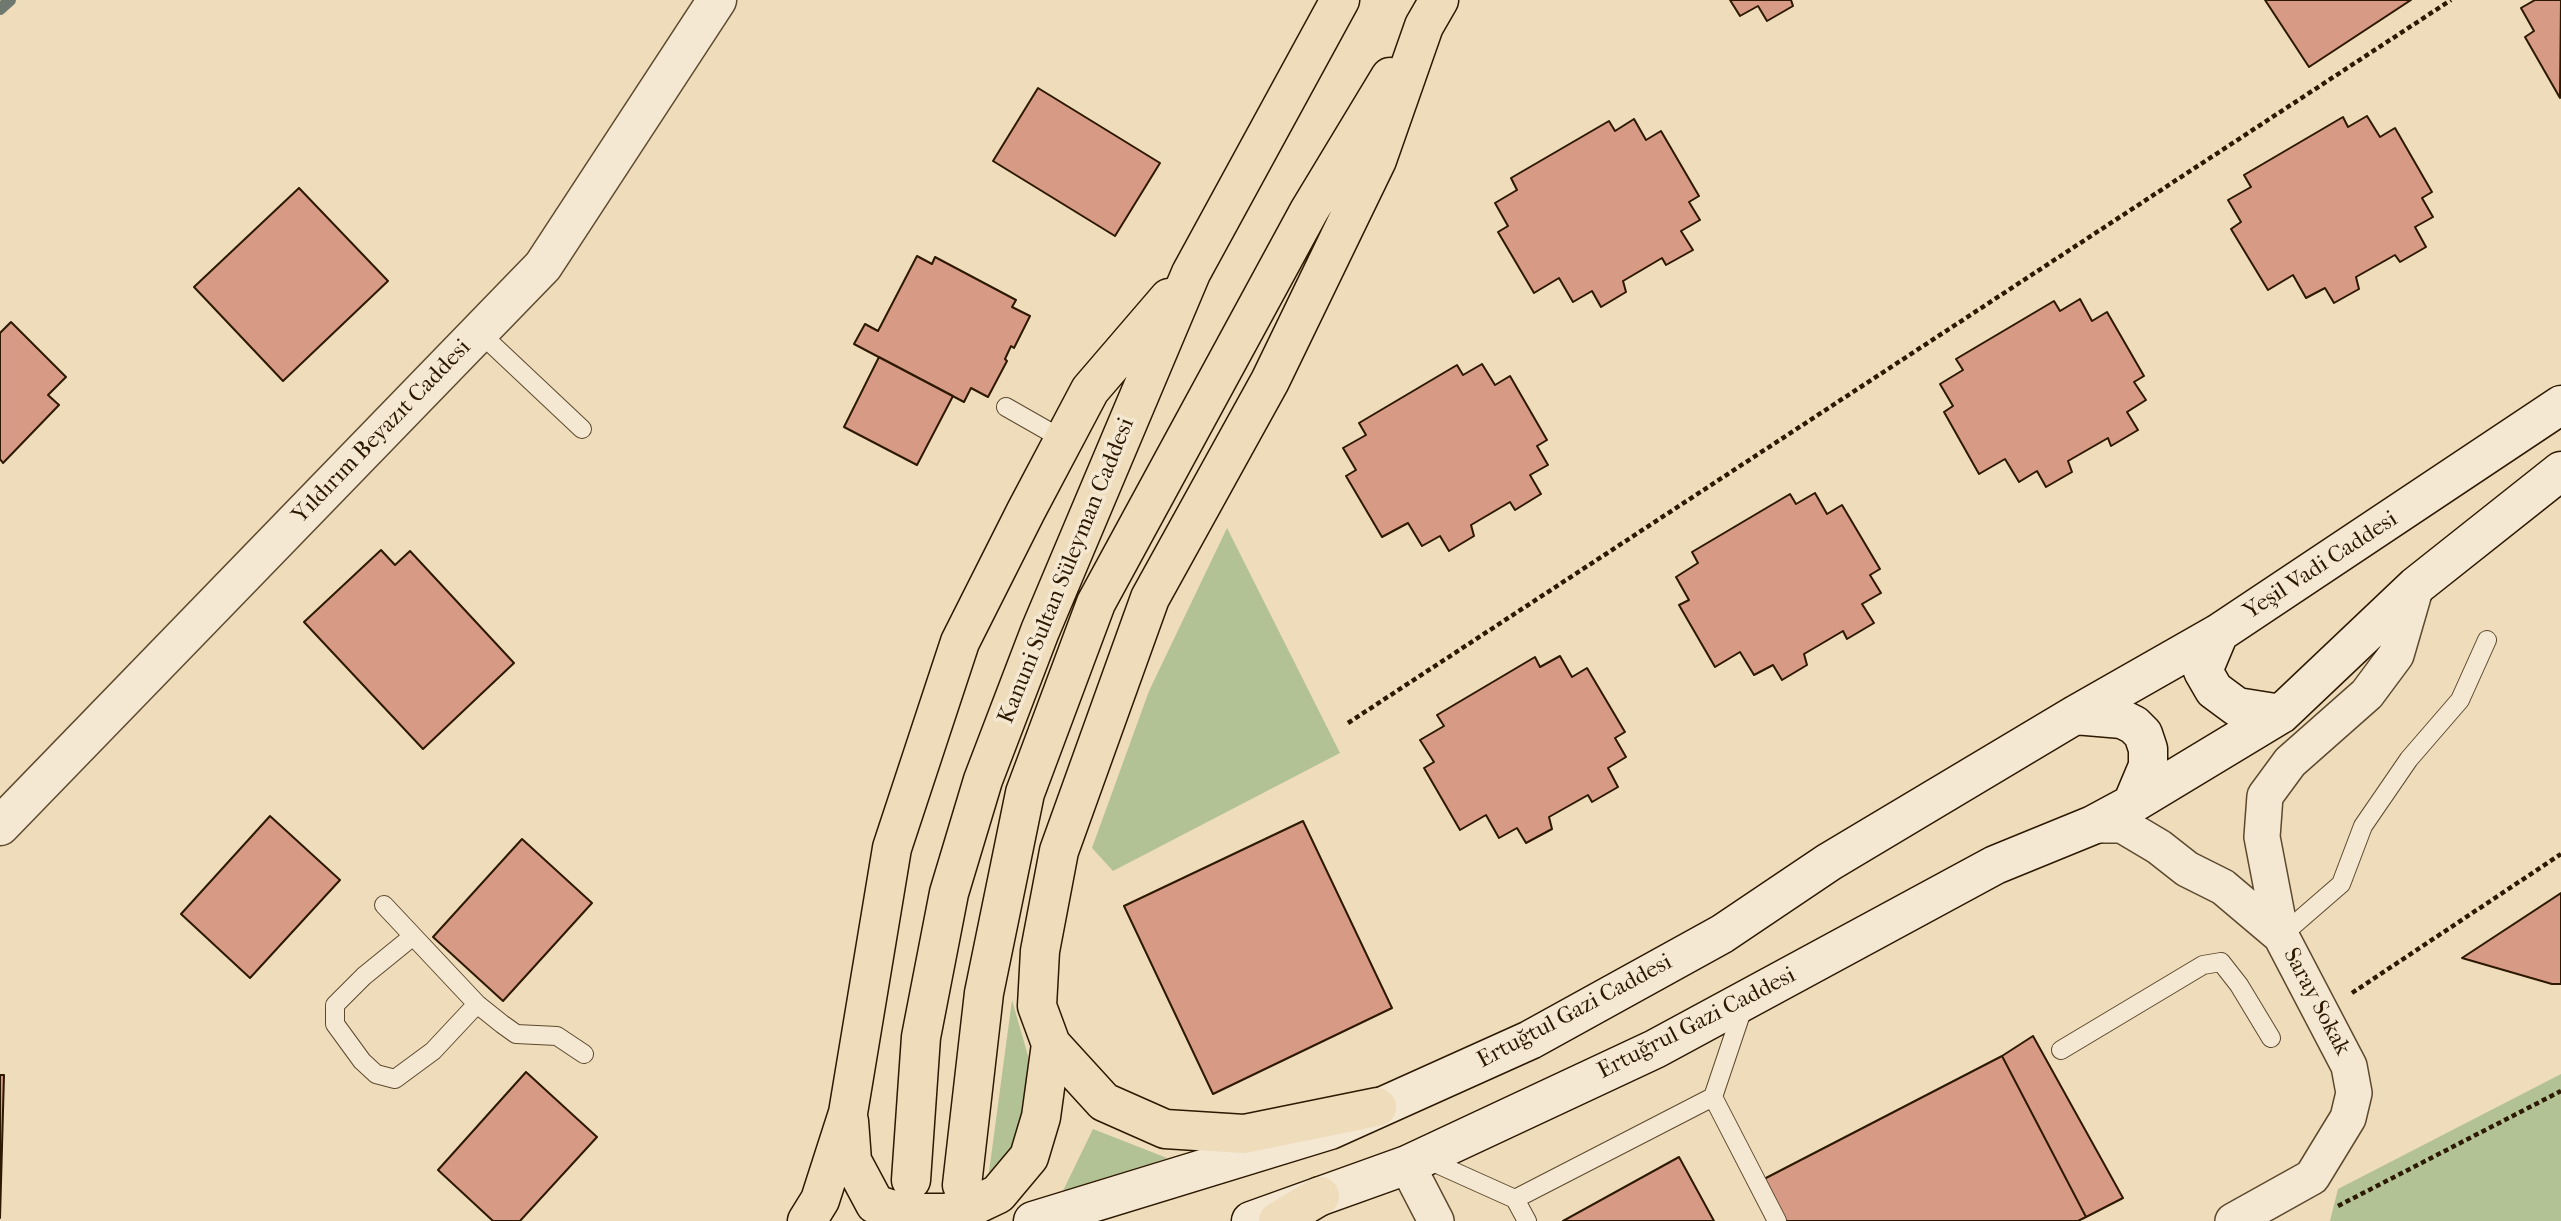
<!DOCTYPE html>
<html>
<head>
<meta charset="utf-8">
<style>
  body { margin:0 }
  canvas { display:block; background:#eedcba }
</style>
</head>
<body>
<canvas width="2561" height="1221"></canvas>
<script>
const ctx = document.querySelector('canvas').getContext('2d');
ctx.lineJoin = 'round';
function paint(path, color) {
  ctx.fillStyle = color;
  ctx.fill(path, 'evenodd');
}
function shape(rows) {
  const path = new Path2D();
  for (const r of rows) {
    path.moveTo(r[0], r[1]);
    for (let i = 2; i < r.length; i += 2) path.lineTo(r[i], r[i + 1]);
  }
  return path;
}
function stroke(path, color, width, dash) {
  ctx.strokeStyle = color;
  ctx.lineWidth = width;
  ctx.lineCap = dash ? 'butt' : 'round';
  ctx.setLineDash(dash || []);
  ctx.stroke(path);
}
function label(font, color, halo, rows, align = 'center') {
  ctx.font = font + ' "IM FELL French Canon",serif';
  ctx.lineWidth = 7;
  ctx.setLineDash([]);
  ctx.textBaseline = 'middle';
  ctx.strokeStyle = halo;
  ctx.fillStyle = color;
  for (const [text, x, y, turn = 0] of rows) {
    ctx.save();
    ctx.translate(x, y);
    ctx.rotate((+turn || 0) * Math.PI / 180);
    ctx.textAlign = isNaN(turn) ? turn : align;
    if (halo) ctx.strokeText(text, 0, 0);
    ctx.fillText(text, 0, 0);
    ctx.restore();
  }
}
paint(shape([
  [1227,528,1340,753,1113,871,1092,848,1149,691],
  [1012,1000,1034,1077,1023,1145,987,1187],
  [2561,1074,2561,1221,2330,1221,2338,1189],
  [1093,1129,1167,1158,1059,1199]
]), '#b3c294');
stroke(shape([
  [0,9,10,0]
]), '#70796f', 12);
const building = shape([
  [1730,0,1791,0,1793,6,1767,21,1758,6,1740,16,1730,0],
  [2265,0,2411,0,2309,67,2265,0],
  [2535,0,2561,0,2560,98,2525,37,2534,31,2521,8,2535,0],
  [1038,88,1160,163,1115,236,993,161,1038,88],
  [2367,116,2380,137,2395,128,2432,192,2422,198,2433,217,2415,227,2426,247,2400,262,2395,255,2356,277,2359,289,2334,303,2325,288,2306,298,2293,275,2268,290,2231,229,2241,222,2228,200,2251,187,2244,175,2343,117,2348,127,2367,116],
  [1634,119,1646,140,1661,131,1699,196,1689,202,1700,220,1681,231,1693,250,1666,265,1662,258,1623,281,1626,292,1601,307,1592,291,1573,302,1559,278,1534,293,1498,232,1508,226,1495,203,1517,190,1511,178,1609,121,1615,131,1634,119],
  [299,188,388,281,283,381,194,287,299,188],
  [917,256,932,264,935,257,1016,300,1012,307,1030,316,1014,348,1011,346,1005,359,1007,361,988,397,971,388,964,402,854,344,865,324,878,331,917,256],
  [2080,299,2092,321,2107,312,2144,376,2134,382,2146,400,2127,412,2138,430,2111,446,2108,438,2068,461,2072,472,2046,487,2037,471,2019,482,2005,459,1979,474,1944,412,1953,406,1940,384,1963,370,1956,359,2054,301,2060,311,2080,299],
  [11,322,66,377,48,395,59,405,3,463,0,459,0,333,11,322],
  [879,357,953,396,917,465,844,427,879,357],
  [1482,364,1495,385,1510,376,1547,440,1537,446,1548,465,1530,475,1541,494,1515,510,1510,502,1471,525,1474,536,1449,551,1440,536,1422,546,1408,523,1382,537,1346,476,1356,470,1343,448,1366,435,1359,423,1457,365,1463,375,1482,364],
  [1815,493,1827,514,1842,505,1880,569,1870,575,1881,593,1862,604,1874,623,1847,639,1843,631,1804,654,1807,665,1782,680,1773,665,1754,675,1740,652,1715,667,1679,605,1689,600,1676,577,1698,563,1692,552,1790,494,1796,504,1815,493],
  [381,550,395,565,410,551,514,663,423,749,304,622,381,550],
  [1560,656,1572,677,1587,668,1625,732,1615,738,1626,757,1608,768,1618,787,1592,802,1588,795,1549,817,1552,829,1526,843,1517,828,1499,838,1486,815,1460,830,1424,768,1434,762,1420,740,1444,726,1437,715,1535,657,1540,667,1560,656],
  [270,816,340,880,250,978,181,914,270,816],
  [1303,821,1392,1008,1213,1094,1124,906,1303,821],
  [522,839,592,903,503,1001,433,937,522,839],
  [2561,893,2561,984,2552,984,2462,958,2561,893],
  [2033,1036,2123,1198,2086,1217,2002,1056,2033,1036],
  [2002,1056,2086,1217,2078,1221,1785,1221,1764,1179,2002,1056],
  [526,1072,597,1137,520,1221,493,1221,438,1170,526,1072],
  [0,1075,4,1075,0,1218,0,1075],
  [1679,1157,1714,1221,1563,1221,1679,1157]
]);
paint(building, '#d79a85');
stroke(building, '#2d1800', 2);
const service = shape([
  [479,332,582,429],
  [1006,407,1064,440],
  [384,905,477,1004,502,1024,516,1034,557,1036,584,1054],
  [2281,936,2341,884,2363,826,2409,759,2460,700,2487,640],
  [412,937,364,976,335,1005,335,1024,362,1061,376,1074,395,1079,433,1051,477,1004],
  [2061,1050,2203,965,2221,962,2239,985,2271,1038],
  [1713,1097,1777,1221],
  [1426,1159,1515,1199,1713,1097,1744,1005],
  [1515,1199,1527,1221]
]);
const minor = shape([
  [2093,825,2122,825,2159,847,2187,869,2223,887,2281,936],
  [1407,1165,1436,1221],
  [2233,1221,2312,1177,2348,1118,2354,1093,2349,1066,2281,936,2262,837,2265,796,2290,762,2367,694,2396,655,2416,586]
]);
const tertiary = shape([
  [0,826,543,266,717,0]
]);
const secondary = shape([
  [2219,633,2203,671,2214,690,2237,707,2281,714],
  [2075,715,2122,719,2134,725,2143,734,2148,749,2148,766,2132,804],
  [1033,1221,1330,1130,1530,1040,1722,934,1829,862,2075,715,2219,633,2561,405],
  [1251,1221,1407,1165,1655,1049,1995,865,2093,825,2132,804,2281,714,2416,586,2561,471]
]);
const primary = shape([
  [1377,1107,1244,1134,1165,1129,1104,1102,1051,1044,1037,1006,1040,951,1059,851,1150,598,1270,381,1377,160,1424,26,1439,0],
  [849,1121,852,1161,875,1204,903,1213,946,1213,973,1206,998,1194,1029,1157,1041,1117,1051,1044],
  [911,1180,921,1037,949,893,983,780,1040,631,1191,273,1340,0],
  [962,1185,984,993,1025,793,1096,603,1309,211,1390,77],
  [807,1221,820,1200,848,1113,892,848,960,642,1026,511,1090,390,1169,298],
  [1278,1221,1320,1196]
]);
stroke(service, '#5d492e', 20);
stroke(minor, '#5d492e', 38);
stroke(tertiary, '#5d492e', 41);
stroke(secondary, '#2d1800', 41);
stroke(primary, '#2d1800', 41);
stroke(shape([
  [1348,723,2451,0],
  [2352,993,2561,854],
  [2338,1206,2561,1091]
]), '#2d1800', 4.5, [5, 3.5]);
stroke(service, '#f4e8d2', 18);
stroke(minor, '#f4e8d2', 35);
stroke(tertiary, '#f4e8d2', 38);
stroke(secondary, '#f4e8d2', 38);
stroke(primary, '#eedcba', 38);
label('23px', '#2d1800', '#f4e8d2', [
  ["Yıldırım Beyazıt Caddesi",382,432,-46],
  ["Yeşil Vadi Caddesi",2321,566,-33],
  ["Kanuni Sultan Süleyman Caddesi",1067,571,-68],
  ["Saray Sokak",2316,1002,62],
  ["Ertuğtul Gazi Caddesi",1575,1012,-28],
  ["Ertuğrul Gazi Caddesi",1697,1024,-27]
]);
</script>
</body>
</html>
